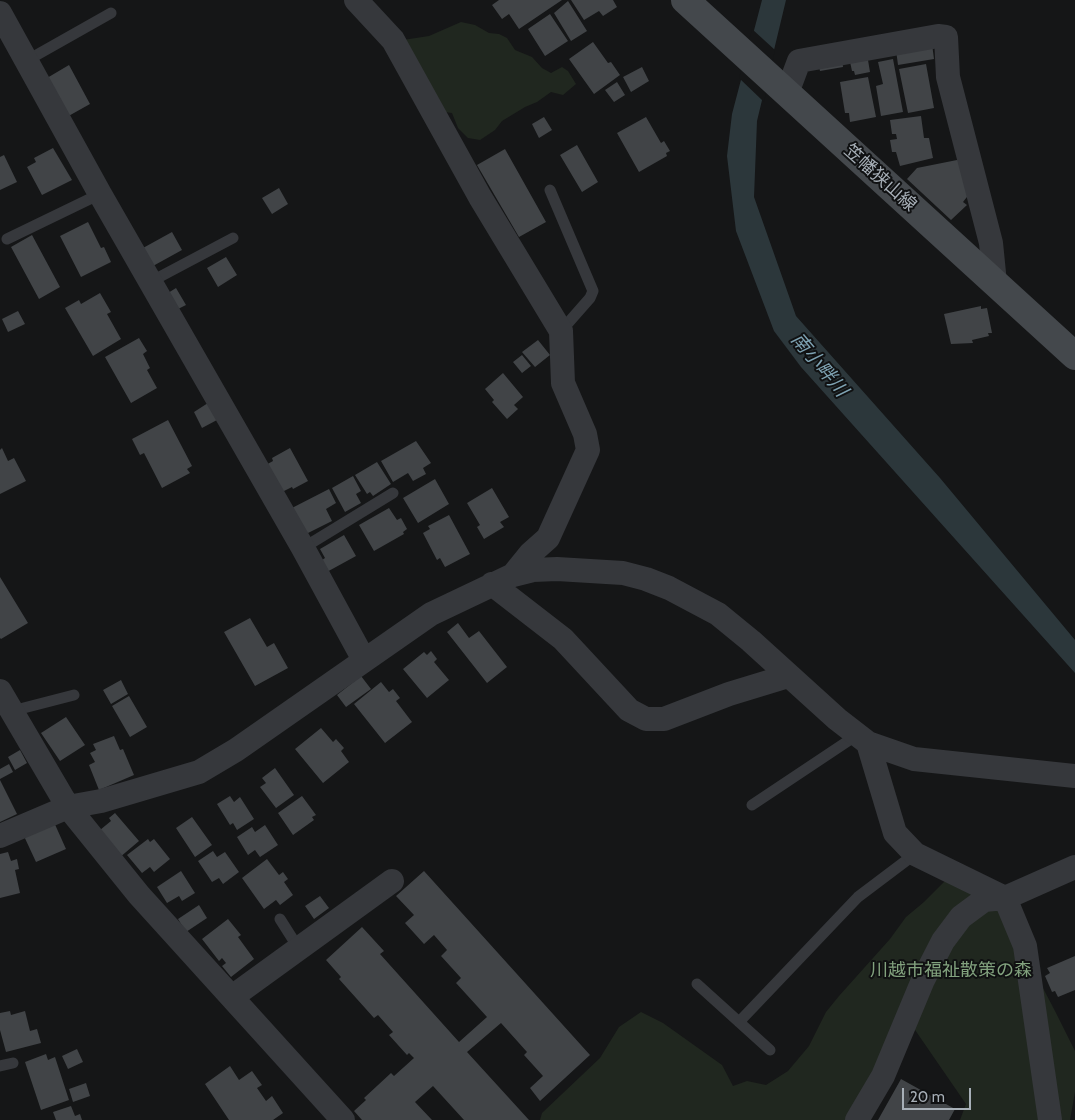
<!DOCTYPE html>
<html>
<head>
<meta charset="utf-8">
<style>
  body { margin:0 }
  #map { position:relative; width:1075px; height:1120px; overflow:hidden; background:#151617; font-family:Cabin,sans-serif }
  canvas { display:block }
  .scale { position:absolute; left:902px; top:1088px; width:69px; height:22px; box-sizing:border-box; border:2px solid #a7afb7; border-top:0; padding-left:6px; font-size:15px; line-height:18px; white-space:nowrap; color:#a7afb7; -webkit-text-stroke:4px #101112; paint-order:stroke }
</style>
</head>
<body>
<div id="map">
<canvas width="1075" height="1120"></canvas>
<div class="scale">20 m</div>
</div>
<script>
const ctx = document.querySelector('canvas').getContext('2d');
ctx.lineJoin = 'round';
function paint(path, color) {
  ctx.fillStyle = color;
  ctx.fill(path, 'evenodd');
}
function shape(rows) {
  const path = new Path2D();
  for (const r of rows) {
    path.moveTo(r[0], r[1]);
    for (let i = 2; i < r.length; i += 2) path.lineTo(r[i], r[i + 1]);
  }
  return path;
}
function stroke(path, color, width, dash) {
  ctx.strokeStyle = color;
  ctx.lineWidth = width;
  ctx.lineCap = dash ? 'butt' : 'round';
  ctx.setLineDash(dash || []);
  ctx.stroke(path);
}
function label(font, color, halo, rows, align = 'center') {
  ctx.font = font + ' Cabin,"Noto Sans JP",sans-serif';
  ctx.lineWidth = 4;
  ctx.setLineDash([]);
  ctx.textBaseline = 'middle';
  ctx.strokeStyle = halo;
  ctx.fillStyle = color;
  for (const [text, x, y, turn = 0] of rows) {
    ctx.save();
    ctx.translate(x, y);
    ctx.rotate((+turn || 0) * Math.PI / 180);
    ctx.textAlign = isNaN(turn) ? turn : align;
    if (halo) ctx.strokeText(text, 0, 0);
    ctx.fillText(text, 0, 0);
    ctx.restore();
  }
}
paint(shape([
  [461,22,475,25,489,33,499,34,507,38,515,50,532,57,542,68,551,73,562,67,568,71,576,84,563,95,551,92,537,102,525,107,502,121,495,130,480,140,468,138,458,128,452,113,444,112,403,40,429,36],
  [945,881,1001,908,1055,1011,1075,1051,1075,1092,1070,1120,960,1120,966,1104,913,1027,850,1120,540,1120,542,1113,600,1058,619,1027,641,1012,663,1023,722,1065,733,1086,747,1081,766,1085,788,1071,809,1046,826,1012,839,996,890,939,906,917,924,902]
]), '#20271f');
paint(shape([
  [762,0,786,0,757,121,754,197,796,316,940,478,1075,640,1075,673,801,367,774,331,736,231,727,156,732,114]
]), '#2c373b');
paint(shape([
  [752,29,775,50,764,102,739,78]
]), '#151617');
paint(shape([
  [499,0,562,0,519,29,509,14,502,19,492,5],
  [571,0,613,0,617,7,603,16,599,11,584,20],
  [568,1,587,31,571,41,554,13],
  [550,14,568,41,545,56,528,29],
  [593,42,608,63,611,62,620,75,594,94,569,59],
  [932,44,934,59,898,65,896,50],
  [867,54,870,72,855,75,854,71,852,71,849,57],
  [842,58,843,67,820,71,818,62],
  [893,59,903,112,881,116,876,86,883,84,878,62],
  [926,64,934,108,908,113,899,69],
  [69,65,90,104,65,118,47,78],
  [642,67,649,81,631,92,623,77],
  [868,77,876,117,850,122,849,113,845,113,840,82],
  [617,82,625,95,614,102,605,90],
  [921,116,924,138,929,138,933,158,900,166,896,152,892,152,890,140,897,139,896,134,892,134,890,120],
  [544,117,552,130,539,138,532,124],
  [646,117,661,143,664,141,670,151,666,153,667,156,639,172,617,133],
  [577,145,598,182,582,192,560,155],
  [53,148,72,180,42,195,27,167,36,162,34,158],
  [505,149,546,222,519,237,477,165],
  [4,155,17,182,0,190,0,157],
  [962,159,970,193,963,202,967,205,951,220,907,179,917,168],
  [279,188,288,204,272,214,262,198],
  [88,222,101,248,104,247,111,262,81,277,60,236],
  [172,232,182,250,153,266,143,248],
  [32,235,60,287,39,299,11,247],
  [226,257,237,275,218,287,207,268],
  [176,288,186,305,178,309,168,293],
  [100,293,111,312,107,314,121,339,93,356,65,308,79,300,81,304],
  [981,306,981,309,987,308,992,333,988,333,989,336,972,340,973,343,951,344,944,314],
  [18,311,25,324,8,332,2,319],
  [139,338,147,351,143,354,150,368,147,370,157,388,131,403,105,357],
  [538,340,550,355,535,367,522,352],
  [522,355,531,366,522,373,513,362],
  [503,373,523,397,514,405,518,409,507,419,492,402,494,400,485,389],
  [208,403,217,420,202,428,194,412],
  [168,420,192,466,187,469,190,473,162,488,144,453,140,455,132,439],
  [416,441,431,463,423,468,426,474,413,481,408,473,393,482,381,461],
  [2,448,8,461,14,458,26,481,0,494,0,450],
  [290,448,308,481,293,489,292,487,282,492,264,466,273,461,272,458],
  [377,462,391,484,373,496,370,492,367,494,355,475],
  [353,476,361,491,356,494,361,503,345,512,332,488],
  [435,479,449,504,418,523,403,498],
  [492,488,509,517,500,522,504,527,484,539,477,527,480,525,467,503],
  [329,489,336,503,326,509,332,521,304,535,290,509],
  [389,508,397,520,401,518,407,529,403,532,404,534,374,551,359,525],
  [449,515,470,554,445,567,440,558,437,560,423,533,430,529,428,526],
  [344,535,356,556,325,573,319,562,325,558,320,549],
  [0,577,28,623,1,639,0,638],
  [250,618,267,647,274,643,288,668,255,686,224,632],
  [458,623,469,638,479,631,507,667,487,683,447,632],
  [431,651,437,659,434,662,449,680,427,698,403,669,424,652,427,655],
  [361,676,371,689,346,707,337,695],
  [121,680,128,694,111,704,103,690],
  [381,682,389,692,393,689,400,698,396,701,412,722,385,743,354,704],
  [129,696,147,727,130,737,112,706],
  [66,717,85,745,60,761,41,733],
  [321,728,333,742,336,739,344,748,341,751,349,762,323,783,295,749],
  [114,736,120,750,123,749,134,775,99,790,89,765,95,762,90,753,96,750,93,744],
  [20,750,27,763,15,770,8,757],
  [9,764,13,772,0,779,0,769],
  [275,768,294,795,276,808,260,787,266,783,262,778],
  [0,780,17,814,0,822],
  [230,796,234,802,240,797,254,819,237,830,233,823,230,825,217,804],
  [302,796,316,815,312,817,314,820,293,835,278,813],
  [115,813,139,841,119,858,100,830,111,821,109,818],
  [192,817,212,845,195,857,176,828],
  [53,820,66,849,36,862,23,834],
  [265,825,278,845,260,857,255,850,248,855,237,837,252,827,255,832],
  [148,839,150,842,154,839,170,859,154,872,150,867,142,873,127,855],
  [213,851,217,857,225,852,239,872,223,884,219,878,212,882,198,861],
  [8,852,11,861,17,859,19,869,15,870,20,893,0,898,0,854],
  [267,859,279,875,283,872,288,879,284,882,293,895,280,905,276,900,264,909,242,878],
  [181,871,195,893,182,901,179,896,167,903,157,887],
  [424,871,590,1055,540,1101,530,1088,543,1076,524,1055,527,1052,501,1023,467,1052,529,1120,464,1120,433,1086,415,1102,432,1120,362,1120,354,1111,366,1100,364,1098,391,1073,394,1076,414,1058,409,1053,407,1055,389,1035,393,1032,378,1015,374,1018,339,979,341,977,326,960,362,927,384,951,380,954,459,1042,487,1017,456,983,461,978,441,956,447,950,434,935,424,944,405,923,414,915,396,896],
  [320,896,329,908,314,919,305,906],
  [199,905,207,918,186,932,178,919],
  [228,919,241,935,238,937,254,959,231,977,222,966,226,963,222,958,219,961,202,939],
  [1075,956,1075,990,1058,997,1055,991,1052,992,1045,976,1050,973,1047,968],
  [10,1011,11,1015,25,1011,30,1031,37,1029,41,1043,6,1052,0,1030,0,1013],
  [77,1049,83,1062,68,1069,62,1056],
  [46,1054,48,1060,55,1057,69,1100,41,1110,25,1062],
  [230,1066,239,1080,252,1071,262,1085,257,1088,266,1101,272,1096,283,1113,273,1120,229,1120,205,1084],
  [901,1079,955,1109,949,1120,878,1120],
  [86,1083,90,1096,73,1102,69,1089],
  [71,1106,75,1116,80,1114,82,1120,56,1120,53,1112]
]), '#414447');
stroke(shape([
  [26,61,111,13],
  [550,190,593,291,590,298,561,331],
  [7,239,100,194],
  [150,282,233,238],
  [303,548,393,493],
  [12,711,74,695],
  [752,805,857,735],
  [280,919,299,949],
  [697,984,770,1050],
  [739,1022,858,897,915,854],
  [0,1066,13,1063]
]), '#36383c', 11);
stroke(shape([
  [356,0,393,40,480,197,561,331,563,383,585,434,588,450,548,538,530,554,513,575],
  [0,13,100,194,303,548,364,660],
  [787,93,799,61,938,36,946,37,948,77,991,243,995,283],
  [492,584,563,639,629,710,646,719,664,719,729,694,788,676],
  [0,691,68,807,139,895,343,1120],
  [868,743,895,833,915,854,1005,898],
  [0,836,68,807,101,801,199,772,236,750,431,614,513,575,533,570,557,569,623,573,646,579,669,588,718,614,751,641,837,719,868,743,914,759,1075,776],
  [232,997,392,881],
  [857,1120,883,1076,923,980,943,941,961,917,984,900,1005,898],
  [1050,1120,1025,946,1005,898,1075,867]
]), '#36383c', 24);
stroke(shape([
  [685,0,1075,356]
]), '#44484c', 28);
label('18px', '#a7afb7', '#101112', [
  ["笠幡狭山線",880,178,42]
]);
label('18px', '#82a27e', '#101112', [
  ["川越市福祉散策の森",951,971]
]);
label('italic 19px', '#7ea2b2', '#101112', [
  ["南小畔川",819,365,50]
]);
</script>
</body>
</html>
